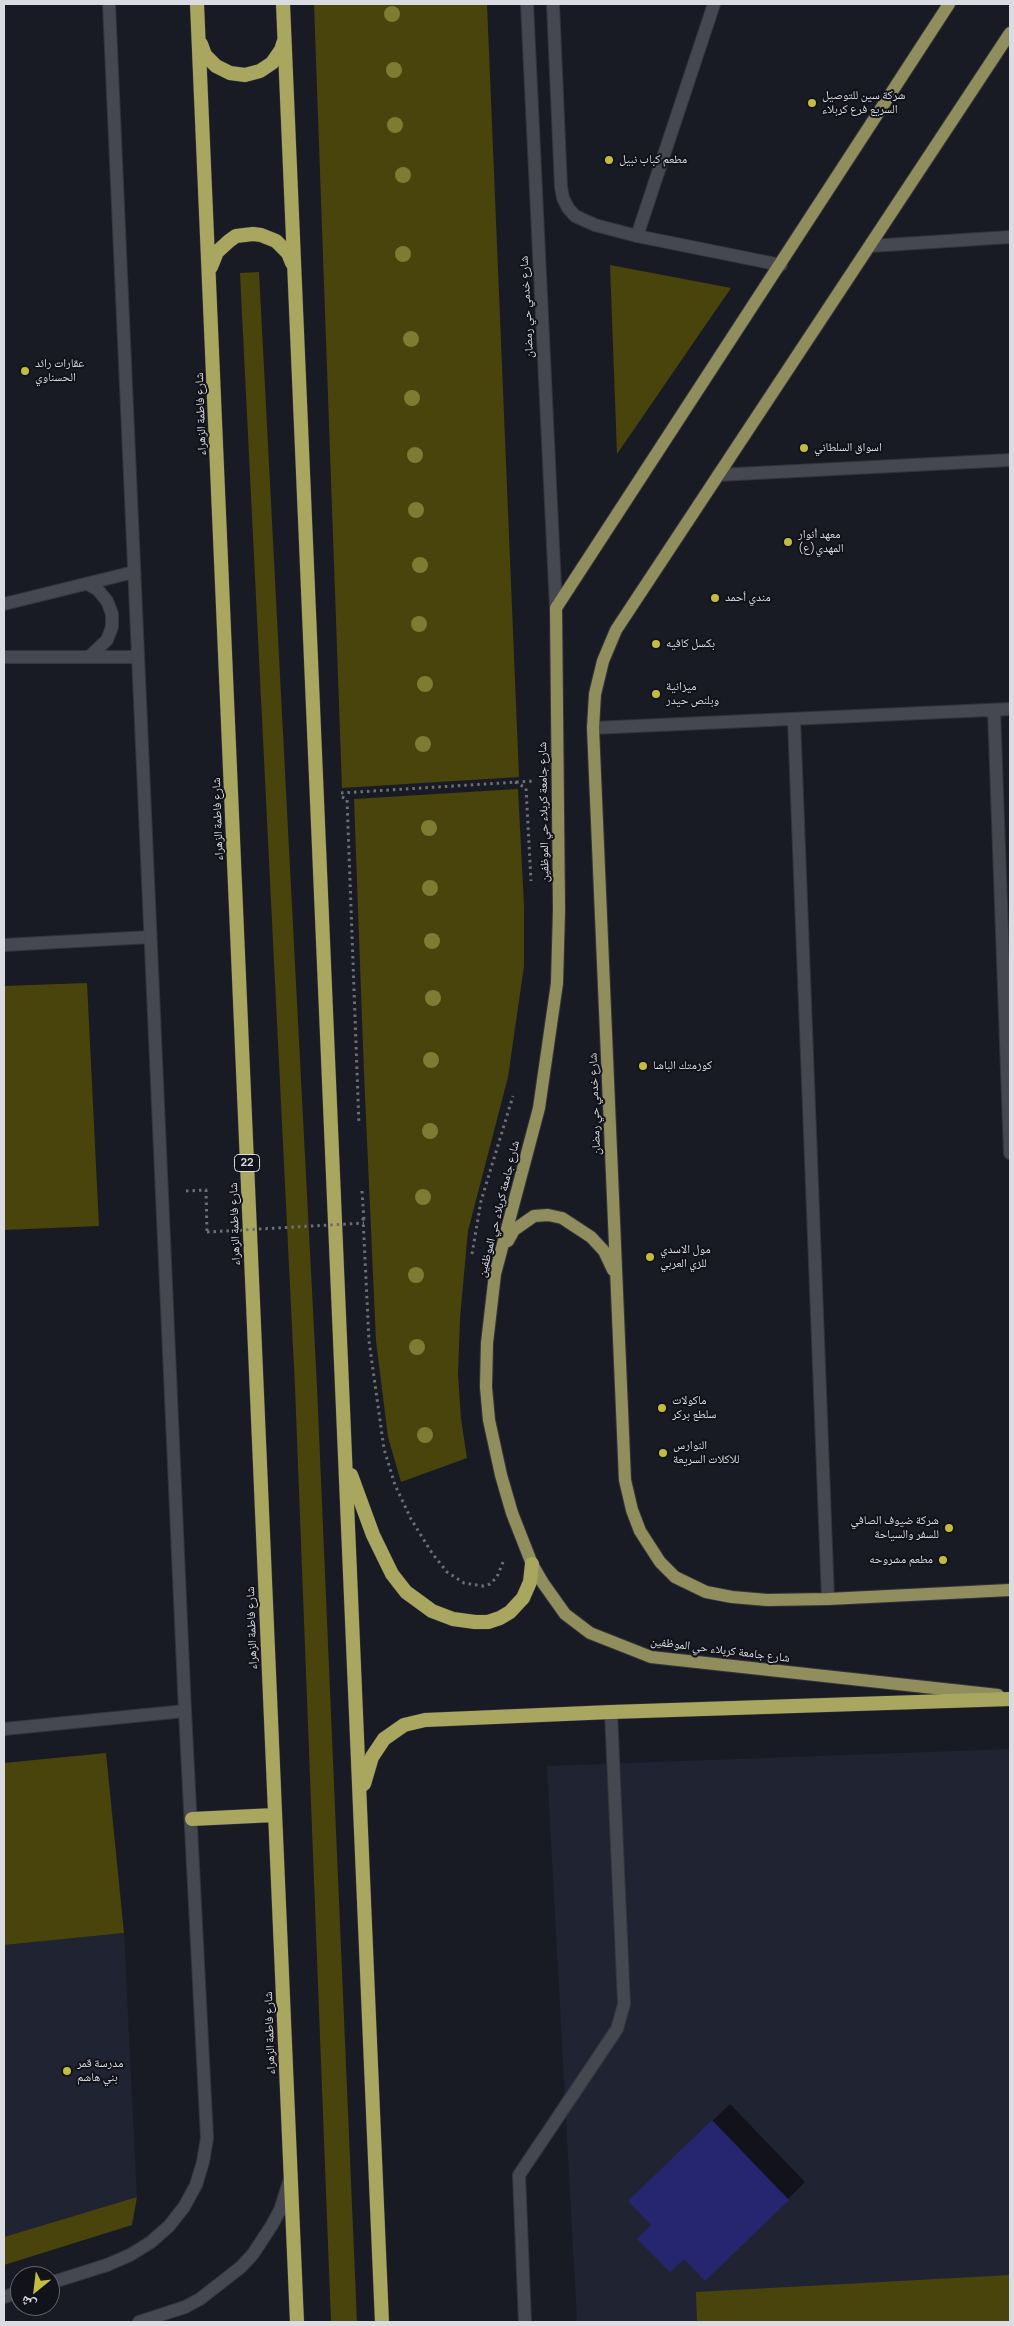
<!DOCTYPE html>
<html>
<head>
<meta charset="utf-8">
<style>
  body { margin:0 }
  #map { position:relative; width:1014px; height:2326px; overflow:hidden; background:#191b24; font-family:Manrope,"Noto Naskh Arabic",sans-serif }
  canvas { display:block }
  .frame { position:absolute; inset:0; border:5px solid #dbdce2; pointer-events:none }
  .north { position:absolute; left:10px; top:2266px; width:50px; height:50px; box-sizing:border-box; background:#11121a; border:1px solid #62636a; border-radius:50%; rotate:209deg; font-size:14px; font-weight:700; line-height:20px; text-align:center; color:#dbdce2 }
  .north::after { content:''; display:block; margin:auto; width:18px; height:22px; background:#c4bc3e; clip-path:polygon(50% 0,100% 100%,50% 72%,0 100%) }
</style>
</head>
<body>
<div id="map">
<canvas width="1014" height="2326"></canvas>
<div class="frame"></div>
<div class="north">ش</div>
</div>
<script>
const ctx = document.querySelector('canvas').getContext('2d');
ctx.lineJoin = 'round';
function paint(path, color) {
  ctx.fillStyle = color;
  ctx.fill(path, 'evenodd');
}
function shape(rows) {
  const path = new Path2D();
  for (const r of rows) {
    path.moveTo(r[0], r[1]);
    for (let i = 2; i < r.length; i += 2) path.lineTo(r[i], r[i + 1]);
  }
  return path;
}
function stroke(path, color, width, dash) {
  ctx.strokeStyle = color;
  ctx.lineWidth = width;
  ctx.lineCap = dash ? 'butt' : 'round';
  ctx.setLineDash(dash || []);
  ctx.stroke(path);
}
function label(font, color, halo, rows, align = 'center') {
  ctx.font = font + ' Manrope,"Noto Naskh Arabic",sans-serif';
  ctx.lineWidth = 4;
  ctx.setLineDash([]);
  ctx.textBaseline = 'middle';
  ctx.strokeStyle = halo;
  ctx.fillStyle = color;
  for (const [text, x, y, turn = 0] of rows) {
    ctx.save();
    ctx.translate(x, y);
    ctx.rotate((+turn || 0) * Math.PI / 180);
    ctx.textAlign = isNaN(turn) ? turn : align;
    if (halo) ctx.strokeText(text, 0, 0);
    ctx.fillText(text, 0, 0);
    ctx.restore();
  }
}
paint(shape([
  [1010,1749,1010,2322,577,2322,547,1766],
  [124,1933,137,2197,4,2237,4,1945]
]), '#202331');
paint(shape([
  [314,4,487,4,519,777,342,788],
  [610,265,731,288,617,454],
  [259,272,317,1387,357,2322,331,2322,295,1387,240,273],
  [518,789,524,906,524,966,508,1077,468,1231,460,1318,458,1375,461,1419,467,1458,401,1482,388,1437,376,1341,364,1073,354,799],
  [87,983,99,1226,4,1230,4,986],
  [106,1753,124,1933,4,1945,4,1763],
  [137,2197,132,2225,4,2265,4,2237],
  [1010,2275,1010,2322,697,2322,696,2292]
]), '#48440c');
paint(shape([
  [730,2104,805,2182,788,2199,684,2257,653,2225,647,2184]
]), '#0007');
paint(shape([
  [712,2120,789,2200,705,2281,684,2259,670,2272,637,2239,651,2225,628,2201]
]), '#25266f');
const service = shape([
  [525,2322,519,2175,617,2029,624,2004,611,1712]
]);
const minor = shape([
  [637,236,714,4],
  [870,246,1010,237],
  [718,475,1010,460],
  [88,584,98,590,107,601,112,614,112,627,107,640,89,657],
  [4,604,134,572],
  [4,657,138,657],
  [994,710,1010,1153],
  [794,719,828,1599],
  [593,728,1010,709],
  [4,945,150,937],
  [4,1729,185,1711]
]);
const tertiary = shape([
  [50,2283,107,2265],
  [4,2297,20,2292]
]);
const secondary = shape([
  [527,4,556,608],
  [553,4,561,187,563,198,568,208,575,216,595,225,637,236,781,265],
  [107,2265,130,2255,151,2242,169,2226,184,2207,196,2185,203,2162,207,2138,185,1711,109,4],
  [139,2322,185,2307,200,2299,241,2267,253,2254,272,2225,280,2210,289,2182]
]);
const primary = shape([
  [949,4,556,608,559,910,557,983,539,1108,495,1274,487,1343,486,1387,489,1420,501,1475,512,1513,532,1564,543,1583,565,1614,590,1633,651,1657,998,1695],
  [1010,33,616,630,603,661,595,694,593,728,625,1480,632,1510,640,1531,660,1562,675,1577,706,1592,732,1597,767,1600,828,1599,1010,1590],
  [508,1241,514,1230,534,1216,548,1215,562,1218,591,1237,604,1251,613,1270]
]);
const trunk = shape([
  [197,4,297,2322],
  [283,4,382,2322],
  [201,44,205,55,216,66,230,73,245,75,260,71,272,63,281,50,284,41],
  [211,267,217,252,229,241,236,236,253,234,261,235,276,241,288,253,292,263],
  [351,1475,373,1535,392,1574,406,1592,432,1611,453,1619,475,1622,488,1622,500,1618,510,1612,523,1598,530,1582,532,1564],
  [364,1784,372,1757,384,1739,404,1725,425,1720,611,1712,1010,1699],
  [192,1819,275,1815]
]);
stroke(service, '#34353c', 14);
stroke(minor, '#34353c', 14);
stroke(tertiary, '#34353c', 14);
stroke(secondary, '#34353c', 14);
stroke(primary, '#34353c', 14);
stroke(trunk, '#34353c', 15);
stroke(shape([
  [515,782,526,788,531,881],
  [341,793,534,781],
  [342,797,347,799,359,1125],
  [186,1191,206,1190,207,1232],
  [362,1191,364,1220],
  [363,1218,369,1341,384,1449,395,1485,411,1519,432,1553,447,1572,464,1583,483,1586,490,1584,497,1577,503,1562],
  [472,1254,481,1201,513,1096]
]), '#6d6e76', 3, [2.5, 4]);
stroke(service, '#454751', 12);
stroke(minor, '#454751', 12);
stroke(tertiary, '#454751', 12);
stroke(secondary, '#454751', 12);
stroke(primary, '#908e5c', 12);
stroke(trunk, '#a9a660', 14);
stroke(shape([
  [207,1232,364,1223]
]), '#6d6e76', 3, [2.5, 4]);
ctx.fillStyle = '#7e7b33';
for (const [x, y] of [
  [392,14],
  [394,70],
  [395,125],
  [403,175],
  [403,254],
  [411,339],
  [412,398],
  [415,455],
  [416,510],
  [420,565],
  [419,624],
  [425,684],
  [423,744],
  [429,828],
  [430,888],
  [432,941],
  [433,998],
  [431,1060],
  [430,1131],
  [423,1197],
  [416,1275],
  [417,1347],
  [425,1435]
]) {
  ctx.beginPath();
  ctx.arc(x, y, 8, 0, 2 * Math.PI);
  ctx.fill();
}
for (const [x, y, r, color] of [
  [812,103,5,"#c4bc3e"],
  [609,160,5,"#c4bc3e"],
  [25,371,5,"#c4bc3e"],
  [804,448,5,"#c4bc3e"],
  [788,542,5,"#c4bc3e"],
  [715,598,5,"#c4bc3e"],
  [656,644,5,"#c4bc3e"],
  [656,694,5,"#c4bc3e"],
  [643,1066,5,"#c4bc3e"],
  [650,1257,5,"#c4bc3e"],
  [662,1408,5,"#c4bc3e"],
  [663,1453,5,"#c4bc3e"],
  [949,1528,5,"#c4bc3e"],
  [943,1560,5,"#c4bc3e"],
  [67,2071,5,"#c4bc3e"]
]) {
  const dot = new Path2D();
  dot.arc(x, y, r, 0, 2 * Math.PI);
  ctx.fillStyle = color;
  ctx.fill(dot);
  stroke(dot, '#11121a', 2);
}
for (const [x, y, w] of [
  [247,1163,25]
]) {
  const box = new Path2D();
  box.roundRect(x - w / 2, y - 8.5, w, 17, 4);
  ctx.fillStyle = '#11121a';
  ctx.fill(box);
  stroke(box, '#dbdce2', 1);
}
label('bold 11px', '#dbdce2', null, [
  ["22",247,1163]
]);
label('12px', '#dbdce2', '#11121a', [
  ["شركة سين للتوصيل",822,96],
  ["السريع فرع كربلاء",822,110],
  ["مطعم كباب نبيل",619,160],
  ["عقارات رائد",35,364],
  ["الحسناوي",35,378],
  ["اسواق السلطاني",814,448],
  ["معهد أنوار",798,535],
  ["المهدي(ع)",798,549],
  ["مندي أحمد",725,598],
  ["بكسل كافيه",666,644],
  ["ميزانية",666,687],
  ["وبلنص حيدر",666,701],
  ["كوزمتك الباشا",653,1066],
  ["مول الاسدي",660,1250],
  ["للزي العربي",660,1264],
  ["ماكولات",672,1401],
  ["سلطع بركر",672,1415],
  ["النوارس",673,1446],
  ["للاكلات السريعة",673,1460],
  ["شركة ضيوف الصافي",939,1521,"right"],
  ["للسفر والسياحة",939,1535,"right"],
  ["مطعم مشروحه",933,1560,"right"],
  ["مدرسة قمر",77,2064],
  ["بني هاشم",77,2078]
], 'left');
label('12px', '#dbdce2', '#11121a', [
  ["شارع خدمي حي رمضان",527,307,-93],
  ["شارع فاطمة الزهراء",201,414,-92],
  ["شارع جامعة كربلاء حي الموظفين",544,812,-91],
  ["شارع فاطمة الزهراء",218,819,-92],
  ["شارع خدمي حي رمضان",595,1104,-92],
  ["شارع جامعة كربلاء حي الموظفين",499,1209,-76],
  ["شارع فاطمة الزهراء",235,1224,-92],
  ["شارع فاطمة الزهراء",252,1628,-92],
  ["شارع جامعة كربلاء حي الموظفين",720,1650,7],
  ["شارع فاطمة الزهراء",270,2033,-92]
]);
</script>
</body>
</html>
